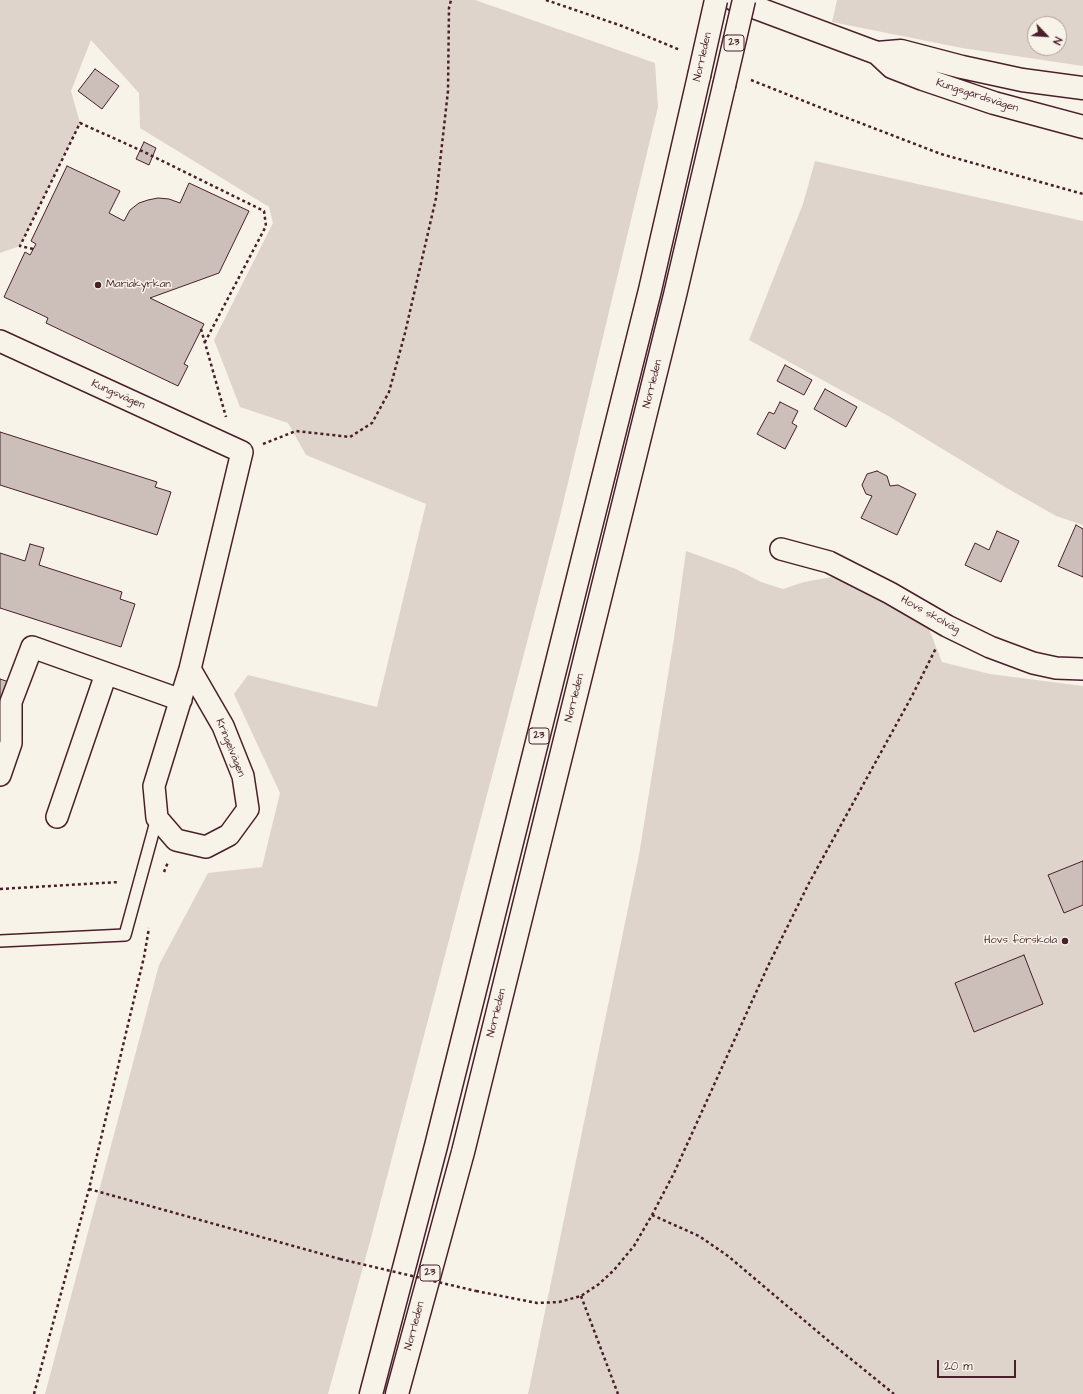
<!DOCTYPE html>
<html>
<head>
<meta charset="utf-8">
<style>
  body { margin:0 }
  #map { position:relative; width:1083px; height:1394px; overflow:hidden; background:#f7f3e8; font-family:"Architects Daughter",sans-serif }
  canvas { display:block }
  .north { position:absolute; left:1027px; top:16px; width:40px; height:40px; box-sizing:border-box; background:#f7f3e8; border:1px solid #b29e9c; border-radius:50%; rotate:115deg; font-size:11px; font-weight:700; line-height:16px; text-align:center; color:#4a1f2b }
  .north::after { content:''; display:block; margin:auto; width:14px; height:18px; background:#4a1f2b; clip-path:polygon(50% 0,100% 100%,50% 72%,0 100%) }
  .scale { position:absolute; left:937px; top:1360px; width:79px; height:18px; box-sizing:border-box; border:2px solid #4a1f2b; border-top:0; padding-left:5px; font-size:12px; line-height:14px; white-space:nowrap; color:#4a1f2b; -webkit-text-stroke:3px #f7f3e8; paint-order:stroke }
</style>
</head>
<body>
<div id="map">
<canvas width="1083" height="1394"></canvas>
<div class="north">N</div>
<div class="scale">20 m</div>
</div>
<script>
const ctx = document.querySelector('canvas').getContext('2d');
ctx.lineJoin = 'round';
function paint(path, color) {
  ctx.fillStyle = color;
  ctx.fill(path, 'evenodd');
}
function shape(rows) {
  const path = new Path2D();
  for (const r of rows) {
    path.moveTo(r[0], r[1]);
    for (let i = 2; i < r.length; i += 2) path.lineTo(r[i], r[i + 1]);
  }
  return path;
}
function stroke(path, color, width, dash) {
  ctx.strokeStyle = color;
  ctx.lineWidth = width;
  ctx.lineCap = dash ? 'butt' : 'round';
  ctx.setLineDash(dash || []);
  ctx.stroke(path);
}
function label(font, color, halo, rows, align = 'center') {
  ctx.font = font + ' "Architects Daughter",sans-serif';
  ctx.lineWidth = 3;
  ctx.setLineDash([]);
  ctx.textBaseline = 'middle';
  ctx.strokeStyle = halo;
  ctx.fillStyle = color;
  for (const [text, x, y, turn = 0] of rows) {
    ctx.save();
    ctx.translate(x, y);
    ctx.rotate((+turn || 0) * Math.PI / 180);
    ctx.textAlign = isNaN(turn) ? turn : align;
    if (halo) ctx.strokeText(text, 0, 0);
    ctx.fillText(text, 0, 0);
    ctx.restore();
  }
}
paint(shape([
  [0,0,475,0,655,63,658,107,560,516,372,1234,328,1394,45,1394,159,965,208,873,262,867,280,793,234,694,248,675,377,707,426,504,306,455,288,423,240,407,214,340,273,223,269,207,140,128,139,93,91,40,71,91,80,123,20,246,0,253],
  [837,0,1083,0,1083,66,962,48,832,22],
  [1035,24,1059,24,1059,48,1035,48],
  [815,161,1083,221,1083,525,1056,516,1005,487,890,417,749,340,803,204],
  [686,551,736,569,761,582,783,589,804,582,832,577,888,599,929,629,942,662,990,674,1083,686,1083,1394,528,1394,639,855,674,638]
]), '#ded4cc');
const building = shape([
  [95,69,119,86,102,109,78,91,95,69],
  [144,142,156,148,149,165,136,159,144,142],
  [67,166,120,191,109,213,124,221,130,210,139,203,148,200,158,198,169,199,180,203,189,183,249,211,219,273,150,298,204,324,184,364,188,366,178,386,46,323,48,318,4,297,25,252,30,255,36,244,31,241,67,166],
  [785,365,812,380,804,395,777,381,785,365],
  [825,389,857,407,846,427,814,409,825,389],
  [780,402,798,411,792,423,797,426,785,449,757,434,769,412,774,414,780,402],
  [0,432,157,482,155,487,171,492,157,535,0,485,0,432],
  [877,471,887,476,890,486,898,485,916,494,897,535,861,518,872,496,866,494,862,485,867,474,877,471],
  [1076,525,1083,529,1083,577,1058,566,1076,525],
  [997,531,1019,541,1001,582,965,565,975,543,989,550,997,531],
  [30,544,44,548,39,565,122,592,120,599,135,604,121,647,0,608,0,553,25,561,30,544],
  [0,679,9,682,3,698,0,697,0,679],
  [1083,861,1083,905,1064,913,1048,875,1083,861],
  [1024,955,1043,1004,974,1032,955,983,1024,955]
]);
paint(building, '#ccbfb9');
stroke(building, '#4a1f2b', 1);
const service = shape([
  [0,941,125,935,157,818]
]);
const minor = shape([
  [0,341,242,452,190,669,154,786,157,818,176,840,206,847,229,835,248,809,243,776,223,726,190,669],
  [781,549,829,562,890,593,947,626,990,647,1033,663,1056,668,1083,669],
  [0,775,11,743,11,702,32,647,181,700],
  [57,817,106,674]
]);
const tertiary = shape([
  [735,0,877,53,901,51,962,67,1022,80,1083,88],
  [877,53,892,67,923,79,994,103,1083,127]
]);
const trunk = shape([
  [371,1394,436,1146,650,290,699,76],
  [397,1394,463,1152,675,295,724,86]
]);
stroke(service, '#4a1f2b', 14);
stroke(minor, '#4a1f2b', 24);
stroke(tertiary, '#4a1f2b', 25);
stroke(trunk, '#4a1f2b', 25);
stroke(shape([
  [546,0,622,26,680,50],
  [751,80,829,111,941,154,1083,194],
  [33,249,20,246,80,123,140,150,264,211,266,226,205,342],
  [201,329,226,417],
  [263,444,296,431,350,437,372,423,389,392,405,333,436,198,448,91,449,8,451,0],
  [164,872,168,862],
  [0,889,119,882],
  [89,1189,340,1259],
  [652,1215,699,1236,728,1256,825,1338,894,1394],
  [476,1291,537,1303,559,1302,581,1296,599,1284,614,1270,634,1246,652,1215,674,1173,768,966,809,883,912,696,936,648],
  [581,1296,618,1394],
  [34,1394,89,1189,144,957,149,928]
]), '#4a1f2b', 2.5, [3, 3]);
stroke(service, '#f7f3e8', 11);
stroke(minor, '#f7f3e8', 21);
stroke(tertiary, '#f7f3e8', 22);
stroke(trunk, '#f7f3e8', 22);
const trunkBridge = shape([
  [699,76,716,0],
  [724,86,744,0]
]);
stroke(trunkBridge, '#4a1f2b', 25, []);
stroke(shape([
  [340,1259,476,1291]
]), '#4a1f2b', 2.5, [3, 3]);
stroke(trunkBridge, '#f7f3e8', 22);
for (const [x, y, r, color] of [
  [98,285,4,"#4a1f2b"],
  [1065,941,4,"#4a1f2b"]
]) {
  const dot = new Path2D();
  dot.arc(x, y, r, 0, 2 * Math.PI);
  ctx.fillStyle = color;
  ctx.fill(dot);
  stroke(dot, '#f7f3e8', 1.5);
}
for (const [x, y, w] of [
  [734,43,20],
  [539,736,20],
  [430,1273,20]
]) {
  const box = new Path2D();
  box.roundRect(x - w / 2, y - 8, w, 16, 3);
  ctx.fillStyle = '#f7f3e8';
  ctx.fill(box);
  stroke(box, '#4a1f2b', 1);
}
label('bold 10px', '#4a1f2b', null, [
  ["23",734,43],
  ["23",539,736],
  ["23",430,1273]
]);
label('11px', '#4a1f2b', '#f7f3e8', [
  ["Norrleden",703,57,-77],
  ["Kungsgårdsvägen",977,96,18],
  ["Norrleden",653,384,-76],
  ["Kungsvägen",118,395,24],
  ["Hovs skolväg",930,615,29],
  ["Norrleden",575,698,-76],
  ["Kringelvägen",230,748,68],
  ["Norrleden",497,1013,-76],
  ["Norrleden",415,1326,-75]
]);
label('11px', '#4a1f2b', '#f7f3e8', [
  ["Mariakyrkan",106,285],
  ["Hovs förskola",1057,941,"right"]
], 'left');
</script>
</body>
</html>
